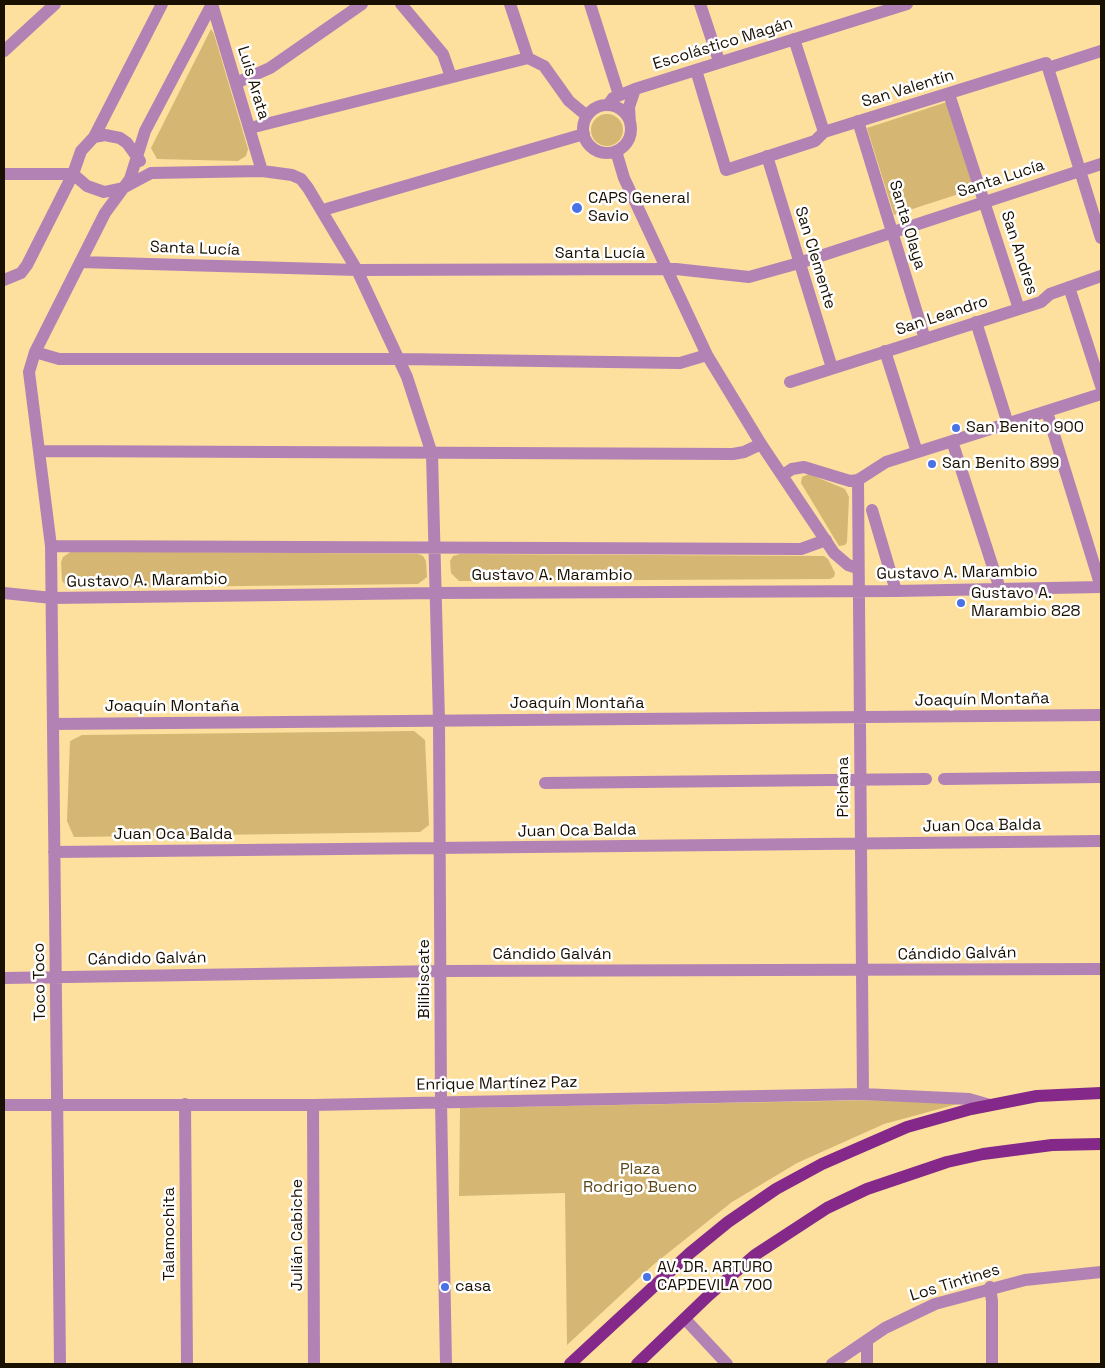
<!DOCTYPE html>
<html>
<head>
<meta charset="utf-8">
<style>
  body { margin:0 }
  #map { position:relative; width:1105px; height:1368px; overflow:hidden; background:#fddf9e; font-family:"Space Grotesk",sans-serif }
  canvas { display:block }
  .frame { position:absolute; inset:0; border:5px solid #1a1000; pointer-events:none }
</style>
</head>
<body>
<div id="map">
<canvas width="1105" height="1368"></canvas>
<div class="frame"></div>
</div>
<script>
const ctx = document.querySelector('canvas').getContext('2d');
ctx.lineJoin = 'round';
function paint(path, color) {
  ctx.fillStyle = color;
  ctx.fill(path, 'evenodd');
}
function shape(rows) {
  const path = new Path2D();
  for (const r of rows) {
    if (r.length === 3) {
      path.moveTo(r[0] + r[2], r[1]);
      path.arc(r[0], r[1], r[2], 0, 2 * Math.PI);
      continue;
    }
    path.moveTo(r[0], r[1]);
    for (let i = 2; i < r.length; i += 2) path.lineTo(r[i], r[i + 1]);
  }
  return path;
}
function stroke(path, color, width, dash) {
  ctx.strokeStyle = color;
  ctx.lineWidth = width;
  ctx.lineCap = dash ? 'butt' : 'round';
  ctx.setLineDash(dash || []);
  ctx.stroke(path);
}
function label(font, color, halo, rows, align = 'center') {
  ctx.font = font + ' "Space Grotesk",sans-serif';
  ctx.lineWidth = 5;
  ctx.setLineDash([]);
  ctx.textBaseline = 'middle';
  ctx.strokeStyle = halo;
  ctx.fillStyle = color;
  for (const [text, x, y, turn = 0] of rows) {
    ctx.save();
    ctx.translate(x, y);
    ctx.rotate((+turn || 0) * Math.PI / 180);
    ctx.textAlign = isNaN(turn) ? turn : align;
    if (halo) ctx.strokeText(text, 0, 0);
    ctx.fillText(text, 0, 0);
    ctx.restore();
  }
}
paint(shape([
  [211,29,214,34,248,149,246,156,238,161,157,159,151,148],
  [947,102,974,189,894,215,867,128],
  [607,130,16],
  [809,474,845,489,849,497,847,542,845,545,839,546,801,483,802,477],
  [72,551,418,554,423,556,426,561,427,577,418,584,69,588,62,581,61,562,63,557],
  [460,554,824,556,828,559,835,573,834,577,830,579,459,581,451,573,450,561,453,556],
  [414,731,425,740,429,825,420,832,74,837,67,821,70,741,82,735],
  [882,1100,961,1103,884,1124,797,1163,732,1202,653,1265,567,1345,565,1193,459,1196,460,1108]
]), '#d5b672');
stroke(shape([
  [212,4,262,171],
  [401,4,443,54,451,77],
  [510,4,528,58],
  [590,4,619,95],
  [700,4,719,61],
  [794,39,824,132],
  [4,51,55,4],
  [1048,68,1101,238],
  [696,70,726,170,815,141,824,132,1046,63,1048,68,1101,51],
  [236,83,270,68,362,4],
  [949,94,1019,309],
  [608,105,613,98,635,89,907,4],
  [607,129,24],
  [858,121,925,339],
  [630,123,629,107,635,89],
  [250,128,528,58,544,66,569,101,587,116],
  [94,137,105,135,120,138,127,143,140,161],
  [616,151,624,178,707,355,761,444,834,553,848,565,857,568],
  [767,156,832,368],
  [4,174,73,174,87,186,104,192,123,188,151,173,262,171,292,175,301,179,308,188,357,270,407,377,432,454,439,721,441,1102,446,1364],
  [323,210,584,134],
  [80,262,357,270,676,269,749,277,799,263,1101,164],
  [4,280,21,273,27,265,73,174,81,151,94,137,162,4],
  [1069,287,1101,386],
  [976,322,1008,424],
  [885,351,917,452],
  [35,352,59,359,400,359,680,363,707,355],
  [790,382,1041,302,1050,294,1101,276],
  [1047,412,1101,587],
  [952,441,1000,589],
  [40,451,733,454,744,452,761,444],
  [783,475,792,469,804,467,850,481,858,480,886,462,1101,394],
  [858,480,863,1094],
  [872,510,896,591],
  [51,546,801,549,826,540],
  [4,593,52,598,435,593,896,591,1101,587],
  [53,724,1101,715],
  [944,779,1101,777],
  [545,783,926,779],
  [54,852,1101,841],
  [4,978,442,971,1101,969],
  [185,1104,187,1364],
  [4,1105,313,1105,863,1094,969,1099,990,1105],
  [313,1105,314,1364],
  [990,1287,992,1301,992,1364],
  [685,1319,727,1364],
  [60,1364,51,546,29,372,35,352,105,213,130,179,145,131,212,4],
  [832,1364,885,1328,935,1304,1025,1280,1101,1272],
  [867,1364,867,1340]
]), '#b382b4', 12);
stroke(shape([
  [570,1364,690,1253,728,1222,776,1189,822,1164,907,1127,971,1109,1037,1096,1101,1093],
  [637,1364,709,1295,755,1255,827,1208,867,1189,947,1162,983,1154,1052,1145,1101,1144]
]), '#842889', 12);
for (const [x, y, r, color] of [
  [577,208,6,"#4872e5"],
  [956,428,5,"#4872e5"],
  [932,464,5,"#4872e5"],
  [961,603,5,"#4872e5"],
  [647,1277,5,"#4872e5"],
  [445,1287,5,"#4872e5"]
]) {
  const dot = new Path2D();
  dot.arc(x, y, r, 0, 2 * Math.PI);
  ctx.fillStyle = color;
  ctx.fill(dot);
  stroke(dot, '#fff', 2);
}
label('16px', '#1a1000', '#fff', [
  ["Escolástico Magán",723,44,-17],
  ["Luis Arata",253,83,73],
  ["San Valentín",908,89,-17],
  ["Santa Lucía",1001,179,-18],
  ["Santa Olaya",907,225,73],
  ["Santa Lucía",195,249,2],
  ["San Andres",1019,253,72],
  ["Santa Lucía",600,254],
  ["San Clemente",815,258,73],
  ["San Leandro",942,316,-18],
  ["Gustavo A. Marambio",957,573,-1],
  ["Gustavo A. Marambio",552,576],
  ["Gustavo A. Marambio",147,581,-1],
  ["Joaquín Montaña",982,700,-1],
  ["Joaquín Montaña",577,704],
  ["Joaquín Montaña",172,707],
  ["Pichana",844,787,-90],
  ["Juan Oca Balda",982,826,-1],
  ["Juan Oca Balda",577,831,-1],
  ["Juan Oca Balda",173,835],
  ["Cándido Galván",957,954,-1],
  ["Cándido Galván",552,955],
  ["Cándido Galván",147,959,-1],
  ["Bilibiscate",425,979,-90],
  ["Toco Toco",40,982,-91],
  ["Enrique Martínez Paz",497,1084,-1],
  ["Talamochita",170,1234,-90],
  ["Julián Cabiche",298,1235,-90],
  ["Los Tintines",955,1283,-17]
]);
label('16px', '#1a1000', '#fff', [
  ["CAPS General",588,199],
  ["Savio",588,217],
  ["San Benito 900",966,428],
  ["San Benito 899",942,464],
  ["Gustavo A.",971,594],
  ["Marambio 828",971,612],
  ["AV. DR. ARTURO",657,1268],
  ["CAPDEVILA 700",657,1286],
  ["casa",455,1287]
], 'left');
label('16px', '#5b4819', '#fff', [
  ["Plaza",640,1170],
  ["Rodrigo Bueno",640,1188]
]);
</script>
</body>
</html>
